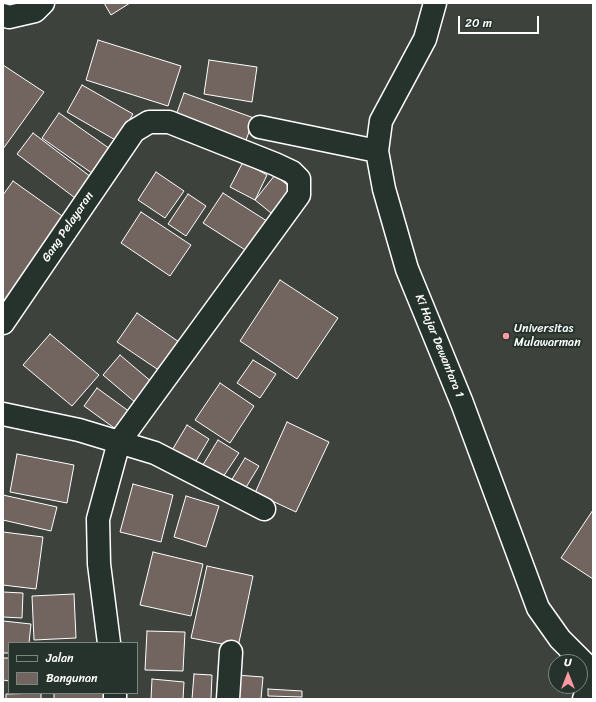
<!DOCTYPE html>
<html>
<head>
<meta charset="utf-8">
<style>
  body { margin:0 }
  #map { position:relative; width:596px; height:702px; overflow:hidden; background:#3d423c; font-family:Sriracha,sans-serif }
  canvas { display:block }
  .frame { position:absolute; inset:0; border:4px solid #fff; pointer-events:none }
  .legend { position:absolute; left:8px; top:642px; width:130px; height:52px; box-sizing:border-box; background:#26332d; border:1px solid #7d8581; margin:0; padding:5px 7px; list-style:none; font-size:12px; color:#fff }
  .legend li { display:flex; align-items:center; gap:8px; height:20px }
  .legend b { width:20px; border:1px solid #7d8581 }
  .north { position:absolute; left:548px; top:654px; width:40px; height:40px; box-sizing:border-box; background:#26332d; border:1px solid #7d8581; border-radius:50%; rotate:0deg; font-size:11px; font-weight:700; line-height:16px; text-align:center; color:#fff }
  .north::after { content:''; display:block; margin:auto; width:14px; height:18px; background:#ff9aa2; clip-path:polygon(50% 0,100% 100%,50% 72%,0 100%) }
  .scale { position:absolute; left:458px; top:16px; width:81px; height:18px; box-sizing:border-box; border:2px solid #fff; border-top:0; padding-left:5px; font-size:12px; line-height:14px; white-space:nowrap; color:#fff; -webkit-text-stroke:3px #26332d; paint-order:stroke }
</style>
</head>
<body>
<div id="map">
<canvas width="596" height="702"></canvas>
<div class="frame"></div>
<ul class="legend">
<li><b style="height:5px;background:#26332d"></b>Jalan</li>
<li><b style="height:11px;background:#726560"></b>Bangunan</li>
</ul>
<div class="north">U</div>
<div class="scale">20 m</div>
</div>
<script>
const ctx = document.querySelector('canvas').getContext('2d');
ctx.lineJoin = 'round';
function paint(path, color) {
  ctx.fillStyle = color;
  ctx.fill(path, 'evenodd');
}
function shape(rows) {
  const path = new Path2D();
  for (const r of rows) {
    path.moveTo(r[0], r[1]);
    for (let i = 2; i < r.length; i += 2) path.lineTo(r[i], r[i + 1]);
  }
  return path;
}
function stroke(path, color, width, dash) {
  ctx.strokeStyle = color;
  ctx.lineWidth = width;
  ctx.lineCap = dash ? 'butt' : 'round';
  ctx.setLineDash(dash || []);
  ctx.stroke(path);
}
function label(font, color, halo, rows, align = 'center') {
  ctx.font = font + ' Sriracha,sans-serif';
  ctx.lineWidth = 4;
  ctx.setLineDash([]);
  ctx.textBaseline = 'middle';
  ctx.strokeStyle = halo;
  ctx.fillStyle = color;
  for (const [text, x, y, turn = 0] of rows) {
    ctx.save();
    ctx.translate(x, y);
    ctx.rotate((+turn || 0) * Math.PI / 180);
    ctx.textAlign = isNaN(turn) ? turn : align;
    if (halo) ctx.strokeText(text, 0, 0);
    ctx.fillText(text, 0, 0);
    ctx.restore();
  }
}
const building = shape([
  [104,3,130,3,111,15,104,3],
  [98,40,181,66,168,106,86,80,98,40],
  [209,60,257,67,252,102,204,94,209,60],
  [3,65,44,92,3,149,3,65],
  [82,85,133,114,117,141,67,112,82,85],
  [184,93,254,118,245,143,175,118,184,93],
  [59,113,113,151,96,176,42,138,59,113],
  [33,133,95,180,79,201,17,154,33,133],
  [243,162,267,175,255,200,230,187,243,162],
  [156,172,184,191,165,218,138,200,156,172],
  [275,175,291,188,271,213,255,200,275,175],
  [13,181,65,218,4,302,3,302,3,195,13,181],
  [223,193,270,223,250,253,203,223,223,193],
  [188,194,206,206,186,236,168,224,188,194],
  [141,212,191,245,170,276,121,243,141,212],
  [280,280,338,318,297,379,240,341,280,280],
  [137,313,182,344,163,373,117,342,137,313],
  [50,334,99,375,72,406,23,365,50,334],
  [120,355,153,383,136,403,103,375,120,355],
  [253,360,276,374,260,398,237,383,253,360],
  [220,383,254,406,230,443,195,420,220,383],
  [97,388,130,412,117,430,84,406,97,388],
  [287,422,329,442,296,512,255,493,287,422],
  [187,425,209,439,193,466,171,452,187,425],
  [218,440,239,453,221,480,201,468,218,440],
  [17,454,74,465,67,503,10,492,17,454],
  [245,458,259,466,245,489,231,481,245,458],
  [133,484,173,495,161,542,120,532,133,484],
  [3,495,57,507,51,531,3,520,3,495],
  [186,496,219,506,206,547,174,537,186,496],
  [593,510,593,579,561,558,593,510],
  [3,532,43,537,36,589,3,585,3,532],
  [153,552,203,564,191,616,140,605,153,552],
  [207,566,253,576,238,647,191,638,207,566],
  [3,592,23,593,22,618,3,617,3,592],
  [74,594,76,638,34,640,32,596,74,594],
  [3,621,31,624,29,643,9,643,9,653,3,653,3,621],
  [147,631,185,632,183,671,145,670,147,631],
  [3,658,9,658,9,681,3,680,3,658],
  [194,674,212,675,211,699,192,699,194,674],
  [236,675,263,677,261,699,234,699,236,675],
  [152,679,184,682,183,699,151,699,152,679],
  [268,689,302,691,302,697,268,696,268,689],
  [41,693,41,699,6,699,6,694,41,693],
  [54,693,105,693,105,699,54,699,54,693]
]);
paint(building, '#726560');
stroke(building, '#fff', 1);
const minor = shape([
  [435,3,425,39,381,121,377,151,384,189,407,269,462,403,538,608,560,639,593,672],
  [3,15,9,17,35,11,43,3],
  [260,127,377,151],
  [3,323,134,131,149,122,169,122,275,164,292,172,299,179,299,195,119,442,98,519,99,564,109,643],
  [3,414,79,430,155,453,264,509],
  [115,693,115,699],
  [228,699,231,652],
  [584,699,593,681]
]);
stroke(minor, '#fff', 25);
stroke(minor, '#26332d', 22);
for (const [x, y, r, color] of [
  [506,336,4,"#ff9aa2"]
]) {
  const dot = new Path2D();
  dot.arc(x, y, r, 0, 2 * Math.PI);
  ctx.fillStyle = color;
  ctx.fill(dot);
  stroke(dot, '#26332d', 1.5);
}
label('12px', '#fff', '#26332d', [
  ["Gang Pelayaran",68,227,-56],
  ["Ki Hajar Dewantara 1",439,346,68]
]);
label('12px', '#fff', '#26332d', [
  ["Universitas",514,329],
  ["Mulawarman",514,343]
], 'left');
</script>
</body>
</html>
